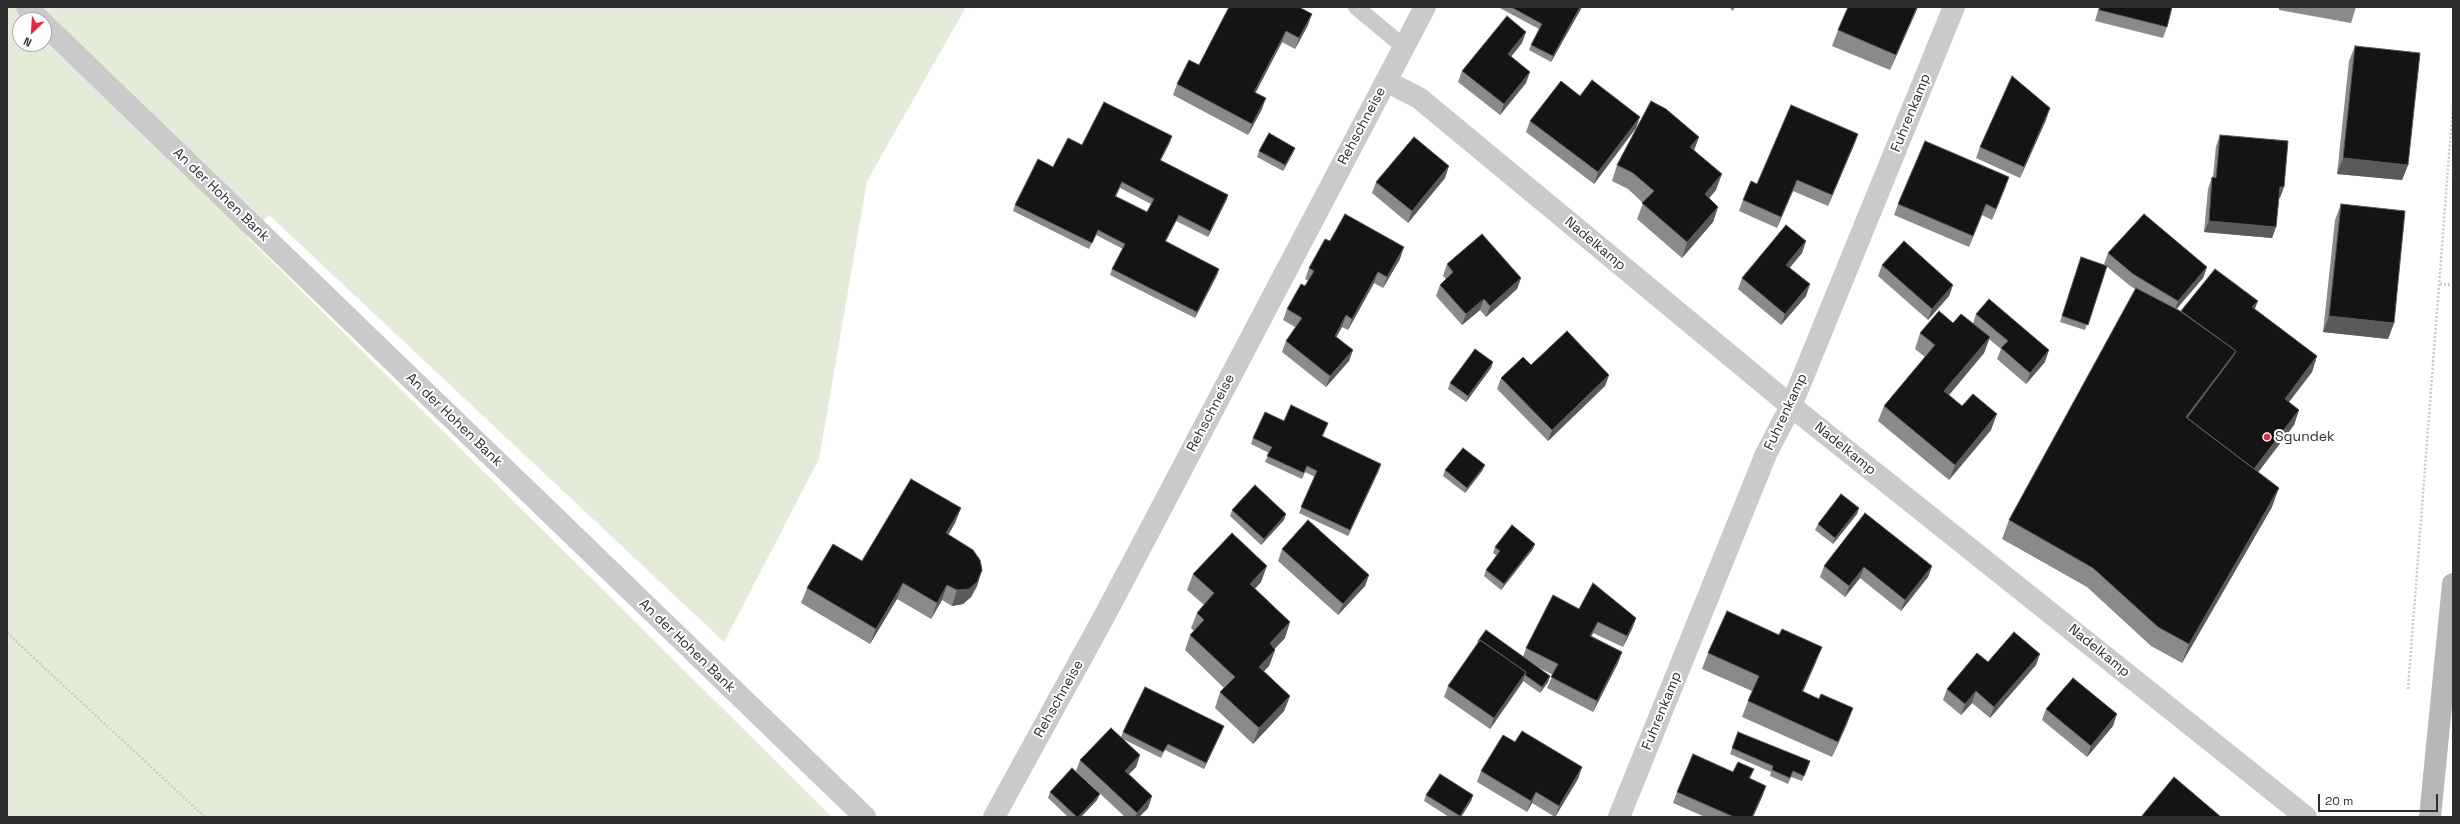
<!DOCTYPE html>
<html>
<head>
<meta charset="utf-8">
<style>
  body { margin:0 }
  #map { position:relative; width:2460px; height:824px; overflow:hidden; background:#fff; font-family:"Space Grotesk",sans-serif }
  canvas { display:block }
  .frame { position:absolute; inset:0; border:8px solid #2d2d2d; pointer-events:none }
  .north { position:absolute; left:12px; top:12px; width:40px; height:40px; box-sizing:border-box; background:#fff; border:1px solid #ababab; border-radius:50%; rotate:205deg; font-size:11px; font-weight:700; line-height:16px; text-align:center; color:#2d2d2d }
  .north::after { content:''; display:block; margin:auto; width:14px; height:18px; background:#f12240; clip-path:polygon(50% 0,100% 100%,50% 72%,0 100%) }
  .scale { position:absolute; left:2318px; top:794px; width:120px; height:18px; box-sizing:border-box; border:2px solid #2d2d2d; border-top:0; padding-left:5px; font-size:12px; line-height:14px; white-space:nowrap; color:#2d2d2d; -webkit-text-stroke:3px #fff; paint-order:stroke }
</style>
</head>
<body>
<div id="map">
<canvas width="2460" height="824"></canvas>
<div class="frame"></div>
<div class="north">N</div>
<div class="scale">20 m</div>
</div>
<script>
const ctx = document.querySelector('canvas').getContext('2d');
ctx.lineJoin = 'round';
function paint(path, color) {
  ctx.fillStyle = color;
  ctx.fill(path, 'evenodd');
}
function shape(rows) {
  const path = new Path2D();
  for (const r of rows) {
    path.moveTo(r[0], r[1]);
    for (let i = 2; i < r.length; i += 2) path.lineTo(r[i], r[i + 1]);
  }
  return path;
}
function stroke(path, color, width, dash) {
  ctx.strokeStyle = color;
  ctx.lineWidth = width;
  ctx.lineCap = dash ? 'butt' : 'round';
  ctx.setLineDash(dash || []);
  ctx.stroke(path);
}
function label(font, color, halo, rows, align = 'center') {
  ctx.font = font + ' "Space Grotesk",sans-serif';
  ctx.lineWidth = 4;
  ctx.setLineDash([]);
  ctx.textBaseline = 'middle';
  ctx.strokeStyle = halo;
  ctx.fillStyle = color;
  for (const [text, x, y, turn = 0] of rows) {
    ctx.save();
    ctx.translate(x, y);
    ctx.rotate((+turn || 0) * Math.PI / 180);
    ctx.textAlign = isNaN(turn) ? turn : align;
    if (halo) ctx.strokeText(text, 0, 0);
    ctx.fillText(text, 0, 0);
    ctx.restore();
  }
}
paint(shape([
  [7,7,966,7,867,181,819,459,724,642,269,215,247,237,832,817,7,817],
  [20,20,44,20,44,44,20,44]
]), '#e4ecd9');
stroke(shape([
  [2440,284,2453,285],
  [7,633,205,817],
  [2408,689,2453,103]
]), '#cacaca', 2.5, [2, 2]);
stroke(shape([
  [1356,7,1404,47]
]), '#cacaca', 16);
stroke(shape([
  [27,7,40,20],
  [44,24,865,817],
  [1386,81,1419,98,1791,406,2306,817],
  [994,817,1105,615,1425,7],
  [1619,817,1766,454,1791,406,1954,7]
]), '#cacaca', 22);
stroke(shape([
  [2430,817,2453,584]
]), '#b7b7b7', 22);
paint(shape([
  [1226,7,1299,7,1308,25,1295,49,1282,42,1256,92,1262,109,1248,135,1173,95,1177,84,1199,65,1229,8],
  [1498,7,1582,7,1551,62,1529,50,1531,45,1539,29],
  [1729,7,1735,7,1733,11],
  [1848,7,1918,7,1890,70,1832,46,1838,30],
  [2099,7,2172,7,2167,27,2163,38,2095,21],
  [2279,7,2356,7,2351,23,2279,10],
  [1522,43,1511,57,1526,83,1500,115,1458,82,1462,71],
  [2355,46,2408,165,2402,180,2337,174,2349,61],
  [1580,96,1636,128,1594,184,1526,132,1530,121],
  [2046,120,2020,178,1976,158,1980,147],
  [1858,134,1854,145,1828,206,1793,191,1777,228,1739,211,1743,200,1757,184],
  [2220,135,2280,198,2279,198,2276,227,2272,238,2204,232,2208,189,2212,177,2213,177,2216,146],
  [1172,136,1170,142,1160,161,1228,195,1226,201,1208,237,1176,221,1166,241,1219,269,1217,275,1195,318,1110,275,1112,269,1123,249,1096,235,1089,249,1013,211,1015,205,1053,167,1082,145],
  [1120,188,1151,204,1147,212,1116,197],
  [1699,137,1694,150,1716,190,1709,198,1718,207,1713,222,1682,258,1637,219,1643,203,1628,189,1612,181,1617,165],
  [1259,151,1293,153,1283,171,1257,157],
  [2009,177,2005,188,1992,220,1982,215,1969,247,1894,215,1898,204],
  [1445,178,1408,223,1372,193,1376,182],
  [2341,204,2394,323,2388,339,2323,332,2335,220],
  [1330,241,1400,259,1383,288,1374,283,1348,330,1342,327,1336,337,1353,350,1349,361,1326,387,1282,352,1286,341,1295,327,1283,320,1287,309,1305,286,1308,281,1305,279,1309,268],
  [1806,241,1802,253,1789,268,1810,284,1806,296,1781,325,1738,289,1742,278],
  [2108,253,2207,267,2203,278,2176,309,2181,311,2255,309,2317,356,2312,372,2289,402,2299,410,2294,425,2258,472,2272,507,2182,663,2151,646,2087,587,2002,539,2009,520,2135,289,2129,285,2106,266,2085,330,2060,322,2079,263,2106,266,2104,264],
  [1447,264,1521,278,1517,289,1486,317,1480,310,1462,325,1436,296,1440,285,1446,279,1443,276],
  [1882,265,1953,285,1949,296,1928,320,1878,276],
  [1976,314,2045,362,2026,384,1997,359,2001,349,1989,339,1984,353,1949,395,1991,430,1949,480,1878,421,1884,406,1925,357,1915,349,1920,333,1953,323,1973,324],
  [1493,362,1491,368,1466,402,1448,389,1450,383],
  [1531,365,1609,375,1605,386,1548,441,1497,389,1501,378],
  [1284,421,1328,423,1323,436,1379,470,1348,536,1299,513,1315,477,1305,472,1302,479,1265,462,1269,453,1251,444,1253,438],
  [1485,465,1482,471,1465,493,1443,476,1445,470],
  [961,508,955,523,948,535,982,570,977,586,971,597,963,604,952,606,942,600,931,619,897,599,870,644,801,603,807,588,862,561],
  [1859,508,1857,514,1833,544,1815,530,1818,524],
  [1232,510,1286,514,1284,520,1261,545,1230,516],
  [1495,547,1533,549,1501,590,1484,576,1486,570,1497,556,1493,553],
  [1282,549,1369,575,1365,586,1338,615,1278,561],
  [1824,566,1932,566,1928,577,1901,611,1860,578,1845,597,1820,577],
  [1193,574,1261,582,1255,589,1285,638,1274,649,1275,650,1269,666,1264,671,1290,696,1284,711,1253,744,1215,708,1220,692,1224,688,1185,650,1190,635,1194,631,1191,628,1197,613,1204,605,1187,590],
  [1579,609,1636,618,1632,629,1623,647,1593,633,1592,636,1622,652,1618,663,1593,712,1547,688,1553,675,1536,666,1550,676,1548,682,1540,693,1523,681,1522,683,1490,729,1444,697,1448,686,1477,644,1478,641,1523,657,1526,648],
  [1708,653,1816,662,1803,692,1819,699,1847,724,1832,757,1742,717,1748,701,1752,691,1702,669],
  [1988,662,2036,665,1990,718,1972,703,1961,715,1943,700,1947,689],
  [2046,709,2113,726,2087,757,2042,720],
  [1222,731,1204,769,1165,750,1161,758,1123,739,1140,755,1136,767,1129,774,1152,796,1148,808,1139,817,1125,817,1076,771,1080,760,1121,737,1123,732],
  [1738,732,1808,767,1802,781,1791,777,1788,784,1770,776,1771,772,1730,754],
  [1582,767,1578,779,1555,817,1532,803,1527,812,1477,782,1481,771],
  [1754,769,1750,779,1766,786,1762,797,1753,817,1705,817,1673,803,1677,792,1733,772],
  [1050,792,1097,800,1081,817,1068,817,1048,798],
  [1426,795,1473,795,1471,801,1461,817,1449,817,1424,801]
]), '#8a8a8a');
paint(shape([
  [1580,7,1582,7,1551,62,1553,56],
  [1917,7,1918,7,1890,70,1896,55],
  [1312,14,1308,25,1295,49,1299,38],
  [1286,31,1282,42,1250,103,1254,92],
  [1526,32,1522,43,1504,65,1508,54],
  [1530,72,1526,83,1500,115,1504,104],
  [1266,98,1262,109,1248,135,1252,124],
  [2050,108,2046,120,2020,178,2024,167],
  [1640,117,1636,128,1594,184,1598,172],
  [1858,134,1854,145,1828,206,1832,195],
  [1172,136,1170,142,1158,166,1160,160],
  [1699,137,1693,153,1690,147],
  [1295,148,1293,153,1283,171,1285,165],
  [2343,158,2408,165,2402,180,2337,174],
  [1449,166,1445,178,1408,223,1412,211],
  [1722,174,1716,190,1699,210,1705,194],
  [2009,177,2005,188,1992,220,1996,209],
  [1797,180,1793,191,1777,228,1781,217],
  [2280,187,2284,187,2280,198,2276,198],
  [1228,195,1226,201,1208,237,1210,231],
  [1986,204,1982,215,1969,247,1973,236],
  [1718,207,1713,222,1682,258,1687,242],
  [1179,215,1163,247,1165,241],
  [2209,221,2276,227,2272,238,2204,232],
  [1806,241,1802,253,1782,277,1786,265],
  [1404,247,1400,259,1383,288,1387,277],
  [2207,267,2203,278,2174,312,2178,301],
  [1219,269,1217,275,1195,318,1197,312],
  [1378,272,1374,283,1348,330,1352,319],
  [1521,278,1517,289,1486,317,1490,306],
  [1810,284,1806,296,1781,325,1785,314],
  [1953,285,1949,296,1928,320,1932,309],
  [1484,299,1480,310,1462,325,1466,314],
  [2258,301,2252,316,2252,307],
  [1346,315,1342,327,1331,347,1335,336],
  [2329,316,2394,323,2388,339,2323,332],
  [1990,337,1984,353,1939,407,1944,391],
  [1353,350,1349,361,1326,387,1330,376],
  [2049,350,2045,362,2026,384,2030,373],
  [2236,351,2229,370,2188,423,2186,417],
  [2317,356,2312,372,2279,415,2285,399],
  [1493,362,1491,368,1466,402,1468,396],
  [1609,375,1605,386,1548,441,1552,430],
  [2299,410,2294,425,2247,487,2252,472],
  [1997,414,1991,430,1949,480,1955,465],
  [1381,464,1379,470,1348,536,1350,530],
  [1485,465,1482,471,1465,493,1467,488],
  [2279,488,2272,507,2182,663,2189,644],
  [961,508,955,523,940,549,946,533],
  [1859,508,1857,514,1833,544,1835,538],
  [1286,514,1284,520,1261,545,1264,539],
  [1535,544,1533,549,1501,590,1504,584],
  [1267,566,1261,582,1244,600,1250,584],
  [1932,566,1928,577,1901,611,1905,600],
  [1864,567,1860,578,1845,597,1849,586],
  [982,570,977,586,971,597,963,604,952,606,957,590],
  [1369,575,1365,586,1338,615,1343,604],
  [903,583,897,599,870,644,876,629],
  [947,585,942,600,931,619,937,603],
  [1636,618,1632,629,1623,647,1627,636],
  [1290,622,1285,638,1265,659,1270,643],
  [1598,622,1593,633,1586,647,1590,636],
  [1822,647,1816,662,1796,707,1802,691],
  [1275,650,1269,666,1253,682,1259,667],
  [1622,652,1618,663,1593,712,1597,701],
  [2040,654,2036,665,1990,718,1994,707],
  [1526,672,1522,683,1490,729,1494,718],
  [1550,676,1548,682,1540,693,1542,687],
  [1976,691,1972,703,1961,715,1965,704],
  [1290,696,1284,711,1253,744,1259,728],
  [1853,708,1847,724,1832,757,1838,742],
  [2117,714,2113,726,2087,757,2091,746],
  [1224,726,1222,731,1204,769,1206,763],
  [1140,755,1136,767,1121,782,1125,771],
  [1582,767,1578,779,1555,817,1559,806],
  [1766,786,1762,797,1753,817,1752,817],
  [1536,792,1532,803,1527,812,1531,801],
  [1100,794,1097,800,1081,817,1078,817],
  [1473,795,1471,801,1461,817,1460,817],
  [1152,796,1148,808,1139,817,1135,817,1137,813]
]), '#5a5a5a');
const building = shape([
  [1229,7,1299,7,1312,14,1299,38,1286,31,1254,92,1266,98,1252,124,1177,84,1189,60,1199,65,1229,7],
  [1511,7,1580,7,1553,56,1531,45,1542,24,1511,7],
  [1848,7,1917,7,1896,55,1838,30,1848,7],
  [2100,7,2172,7,2167,27,2099,10,2100,7],
  [1507,16,1526,32,1508,54,1530,72,1504,104,1462,71,1507,16],
  [2355,46,2420,53,2408,165,2343,158,2355,46],
  [2012,76,2050,108,2024,167,1980,147,2012,76],
  [1592,80,1640,117,1598,172,1530,121,1561,81,1580,96,1592,80],
  [1651,101,1666,109,1699,137,1690,147,1722,174,1705,194,1718,207,1687,242,1642,203,1654,191,1633,173,1617,165,1651,101],
  [1104,102,1172,136,1160,160,1228,195,1210,231,1179,215,1165,241,1219,269,1197,312,1112,269,1125,244,1098,230,1092,243,1015,205,1038,159,1053,167,1068,138,1082,145,1104,102],
  [1122,182,1154,199,1147,212,1115,196,1122,182],
  [1791,105,1858,134,1832,195,1797,180,1781,217,1743,200,1751,181,1757,184,1791,105],
  [1269,133,1295,148,1285,165,1259,151,1269,133],
  [2220,135,2288,141,2284,187,2280,187,2276,227,2209,221,2212,177,2216,178,2220,135],
  [1414,137,1449,166,1412,211,1376,182,1414,137],
  [1925,141,2009,177,1996,209,1986,204,1973,236,1898,204,1925,141],
  [2341,204,2405,211,2394,323,2329,316,2341,204],
  [1345,214,1404,247,1387,277,1378,272,1352,319,1346,315,1335,336,1353,350,1330,376,1286,341,1302,318,1287,309,1301,284,1305,286,1314,271,1309,268,1325,239,1330,241,1345,214],
  [2144,214,2207,267,2178,301,2133,274,2108,253,2144,214],
  [1786,225,1806,241,1786,265,1810,284,1785,314,1742,278,1786,225],
  [1482,234,1521,278,1490,306,1484,299,1466,314,1440,285,1453,272,1447,264,1482,234],
  [1904,241,1953,285,1932,309,1882,265,1904,241],
  [2081,257,2107,266,2088,325,2062,316,2081,257],
  [2215,269,2258,301,2252,307,2317,356,2285,399,2299,410,2254,469,2187,418,2234,355,2236,351,2181,311,2215,269],
  [2136,288,2180,311,2236,351,2186,417,2279,488,2189,644,2158,627,2093,568,2009,520,2136,288],
  [1989,299,2049,350,2030,373,2001,348,2008,341,1976,314,1989,299],
  [1939,311,1953,323,1961,314,1990,337,1944,391,1962,406,1973,394,1997,414,1955,465,1884,406,1935,345,1920,333,1939,311],
  [1567,331,1609,375,1552,430,1501,378,1523,357,1531,365,1567,331],
  [1475,349,1493,362,1468,396,1450,383,1475,349],
  [1291,405,1328,423,1322,436,1381,464,1350,530,1301,507,1317,471,1307,466,1304,473,1267,456,1272,447,1253,438,1265,412,1284,421,1291,405],
  [1463,448,1485,465,1467,488,1445,470,1463,448],
  [911,479,961,508,946,533,973,550,980,560,982,570,977,582,969,589,957,590,947,585,937,603,903,583,876,629,807,588,833,544,862,561,911,479],
  [1255,485,1286,514,1264,539,1232,510,1255,485],
  [1841,494,1859,508,1835,538,1818,524,1841,494],
  [1865,513,1932,566,1905,600,1864,567,1849,586,1824,566,1865,513],
  [1308,520,1369,575,1343,604,1282,549,1308,520],
  [1512,525,1535,544,1504,584,1486,570,1500,551,1495,547,1512,525],
  [1232,533,1267,566,1250,584,1290,622,1270,643,1275,650,1259,667,1290,696,1259,728,1220,692,1235,677,1190,635,1204,620,1197,613,1214,593,1193,574,1232,533],
  [1593,583,1636,618,1627,636,1598,622,1590,636,1622,652,1597,701,1551,677,1558,664,1526,648,1553,595,1579,609,1593,583],
  [1727,611,1779,635,1782,629,1822,647,1802,691,1819,699,1821,694,1853,708,1838,742,1748,701,1759,676,1708,653,1727,611],
  [1486,630,1550,676,1542,687,1525,675,1526,672,1480,640,1479,642,1478,641,1486,630],
  [2014,632,2040,654,1994,707,1976,691,1965,704,1947,689,1977,653,1988,662,2014,632],
  [1480,640,1526,672,1494,718,1448,686,1480,640],
  [2073,678,2117,714,2091,746,2046,709,2073,678],
  [1145,687,1224,726,1206,763,1168,744,1163,752,1123,732,1145,687],
  [1111,728,1140,755,1125,771,1152,796,1137,813,1080,760,1111,728],
  [1522,731,1582,767,1559,806,1536,792,1531,801,1481,771,1503,735,1515,742,1522,731],
  [1738,732,1810,761,1804,776,1793,771,1790,778,1772,770,1773,766,1732,748,1738,732],
  [1693,754,1733,772,1738,762,1754,769,1749,778,1766,786,1752,817,1734,817,1677,792,1693,754],
  [1072,768,1100,794,1078,817,1077,817,1050,792,1072,768],
  [1440,774,1473,795,1460,816,1426,795,1440,774],
  [2174,777,2221,817,2141,817,2174,777]
]);
paint(building, '#141414');
stroke(building, '#5a5a5a', 1);
for (const [x, y, r, color] of [
  [2267,437,4,"#f12240"]
]) {
  const dot = new Path2D();
  dot.arc(x, y, r, 0, 2 * Math.PI);
  ctx.fillStyle = color;
  ctx.fill(dot);
  stroke(dot, '#fff', 1.5);
}
label('14px', '#2d2d2d', '#fff', [
  ["Fuhrenkamp",1911,113,-68],
  ["Rehschneise",1362,126,-62],
  ["An der Hohen Bank",221,195,44],
  ["Nadelkamp",1595,244,40],
  ["Fuhrenkamp",1786,412,-65],
  ["Rehschneise",1211,413,-62],
  ["An der Hohen Bank",454,420,44],
  ["Nadelkamp",1845,449,39],
  ["An der Hohen Bank",687,646,44],
  ["Nadelkamp",2099,651,39],
  ["Rehschneise",1059,699,-61],
  ["Fuhrenkamp",1662,711,-68]
]);
label('14px', '#2d2d2d', '#fff', [
  ["Sgundek",2275,437]
], 'left');
</script>
</body>
</html>
